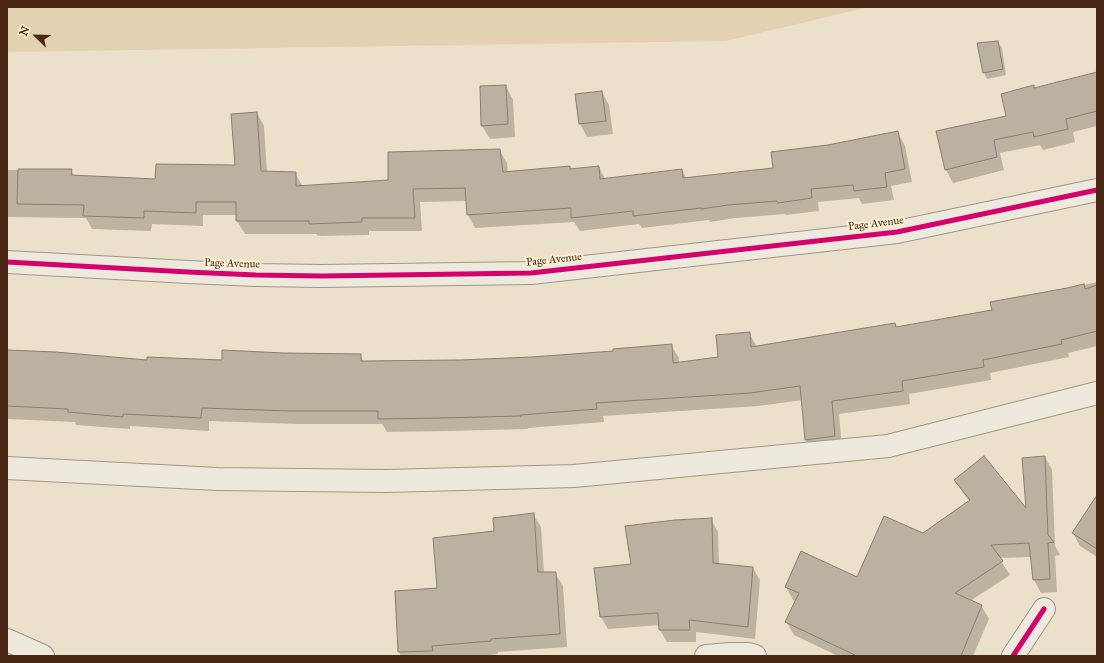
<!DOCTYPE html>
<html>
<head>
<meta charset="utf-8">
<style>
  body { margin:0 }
  #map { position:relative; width:1104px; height:663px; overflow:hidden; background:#ebe1ca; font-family:"IM FELL Great Primer",serif }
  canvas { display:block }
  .frame { position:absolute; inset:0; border:8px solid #492714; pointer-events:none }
  .north { position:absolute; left:16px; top:16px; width:40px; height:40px; -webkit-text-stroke:3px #fbefd3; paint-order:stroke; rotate:293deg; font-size:11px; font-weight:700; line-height:16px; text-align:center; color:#492714 }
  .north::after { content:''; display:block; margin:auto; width:14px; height:18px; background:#492714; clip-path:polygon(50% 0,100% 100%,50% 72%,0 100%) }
</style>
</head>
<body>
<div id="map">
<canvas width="1104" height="663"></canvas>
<div class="frame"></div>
<div class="north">N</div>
</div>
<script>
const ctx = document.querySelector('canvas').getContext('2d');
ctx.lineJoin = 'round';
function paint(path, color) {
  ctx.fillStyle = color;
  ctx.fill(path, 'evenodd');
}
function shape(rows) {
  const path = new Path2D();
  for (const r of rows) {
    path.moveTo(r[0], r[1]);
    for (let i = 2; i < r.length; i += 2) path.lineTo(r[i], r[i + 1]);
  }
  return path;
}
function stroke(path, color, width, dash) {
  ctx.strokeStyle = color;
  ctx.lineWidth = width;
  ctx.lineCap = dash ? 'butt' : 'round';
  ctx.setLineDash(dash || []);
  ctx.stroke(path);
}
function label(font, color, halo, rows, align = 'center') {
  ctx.font = font + ' "IM FELL Great Primer",serif';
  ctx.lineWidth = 4;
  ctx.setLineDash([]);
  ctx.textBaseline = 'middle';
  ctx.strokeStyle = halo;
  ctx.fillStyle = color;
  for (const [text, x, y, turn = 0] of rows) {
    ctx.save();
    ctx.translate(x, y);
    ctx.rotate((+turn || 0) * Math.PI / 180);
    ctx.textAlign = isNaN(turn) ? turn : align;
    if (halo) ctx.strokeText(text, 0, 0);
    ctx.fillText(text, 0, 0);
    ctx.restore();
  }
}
paint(shape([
  [7,7,869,7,726,41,7,52]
]), '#e2d2b2');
paint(shape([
  [998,42,1002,48,1006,75,987,79,984,73],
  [1097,73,1097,126,1073,132,1075,142,1043,150,1040,145,1000,153,1004,170,953,183,946,170,1007,117,1034,89],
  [506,86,513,100,515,137,490,139,482,126],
  [602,92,609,105,613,134,587,137,580,124,576,95],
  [257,113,264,126,267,172,295,173,303,187,389,181,499,150,507,163,508,173,570,167,571,170,599,167,605,179,682,170,687,179,774,169,829,146,898,133,905,146,912,182,891,186,894,200,862,204,859,198,818,202,819,211,786,215,785,214,736,218,710,222,709,220,642,228,639,224,580,231,574,222,475,228,468,215,467,201,420,202,422,231,369,231,369,235,318,236,316,234,245,234,237,221,237,215,203,215,203,226,152,224,151,231,92,229,86,218,7,217,7,170,71,170,75,177,156,180,236,166],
  [1097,282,1097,346,1068,353,1069,357,990,373,991,380,909,394,910,404,839,414,842,449,814,453,806,440,803,400,758,406,603,416,604,422,528,428,528,429,449,431,387,432,382,424,298,424,209,421,209,431,130,426,130,429,76,425,75,422,7,419,7,351,148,361,223,361,284,354,360,355,364,362,460,361,532,358,614,352,671,345,679,358,679,363,719,358,749,333,757,347,895,324,897,328,993,310,1067,289],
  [1045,457,1052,470,1055,546,1060,555,1055,556,1057,592,1041,593,1034,580,1032,557,999,558,1010,575,970,601,981,605,989,619,973,656,838,656,794,635,786,621,796,601,793,600,786,587,858,579,970,502,963,493,956,480,1028,511],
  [1097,496,1097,557,1080,546,1073,533],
  [533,514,541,527,544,573,555,573,563,586,567,647,498,652,498,654,480,656,401,656,399,652,438,589,496,532],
  [711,519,718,532,719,565,753,568,760,580,755,639,696,632,696,642,667,642,660,630,660,625,608,629,601,617,632,565]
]), '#0003');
const building = shape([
  [998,41,1003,69,983,73,977,43,998,41],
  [1097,72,1097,111,1066,119,1068,129,1034,137,1033,132,994,140,997,157,945,170,936,131,1006,116,1001,94,1034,85,1034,88,1097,72],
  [506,85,508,124,481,126,480,86,506,85],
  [602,91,606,121,579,124,575,94,602,91],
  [257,112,261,171,296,172,296,186,388,180,388,152,500,149,503,172,570,166,570,169,599,166,600,179,682,169,683,178,773,168,771,152,828,145,898,131,905,169,885,173,887,187,854,191,853,185,811,189,812,198,778,203,777,201,728,205,701,209,701,208,633,216,633,211,571,218,571,208,467,215,465,188,413,189,415,218,362,218,362,222,309,224,309,221,236,221,236,202,196,202,196,213,144,211,144,218,83,216,84,205,17,204,18,169,72,169,71,175,155,179,156,164,235,165,231,114,257,112],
  [1084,284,1085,289,1097,285,1097,331,1061,340,1062,344,983,360,984,367,902,381,903,391,832,401,835,436,805,440,800,386,750,393,596,403,597,409,521,415,521,416,441,418,378,419,378,411,290,411,202,408,201,418,123,414,123,417,68,412,68,409,7,406,7,350,56,352,147,360,147,357,222,360,222,350,284,353,361,354,361,361,460,360,532,357,613,351,613,349,672,344,673,363,718,357,716,335,750,332,751,347,895,323,896,327,992,310,990,302,1067,288,1084,284],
  [984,456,1026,508,1022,458,1045,456,1048,535,1054,542,1048,543,1050,579,1033,580,1029,543,991,545,1003,561,955,593,982,605,961,656,857,656,785,622,799,593,785,587,801,551,857,577,884,516,923,533,970,500,954,480,984,456],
  [1097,495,1097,549,1072,533,1097,495],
  [534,513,538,572,556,572,560,634,491,639,491,641,432,646,433,651,398,652,395,591,437,588,433,538,494,531,493,518,534,513],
  [712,518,713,563,753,567,748,627,689,620,690,630,659,630,658,613,600,617,594,568,631,564,625,526,675,520,712,518]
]);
paint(building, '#bab1a0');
stroke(building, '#897d6f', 1);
const minor = shape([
  [7,262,188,272,256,275,322,276,531,273,897,232,1097,190],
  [7,468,217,479,386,481,574,476,888,446,1097,393],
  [7,640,43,656],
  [706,656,730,654,749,654,755,656],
  [1013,656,1044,609]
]);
stroke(minor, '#a09687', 24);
stroke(minor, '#eee9dd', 22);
stroke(shape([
  [7,262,188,272,256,275,322,276,531,273,897,232,1097,190],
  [1013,656,1044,609]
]), '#d6006c', 5);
label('11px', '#492714', '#fbefd3', [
  ["Page Avenue",876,224,-7],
  ["Page Avenue",554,260,-6],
  ["Page Avenue",232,264,2]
]);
</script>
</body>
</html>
